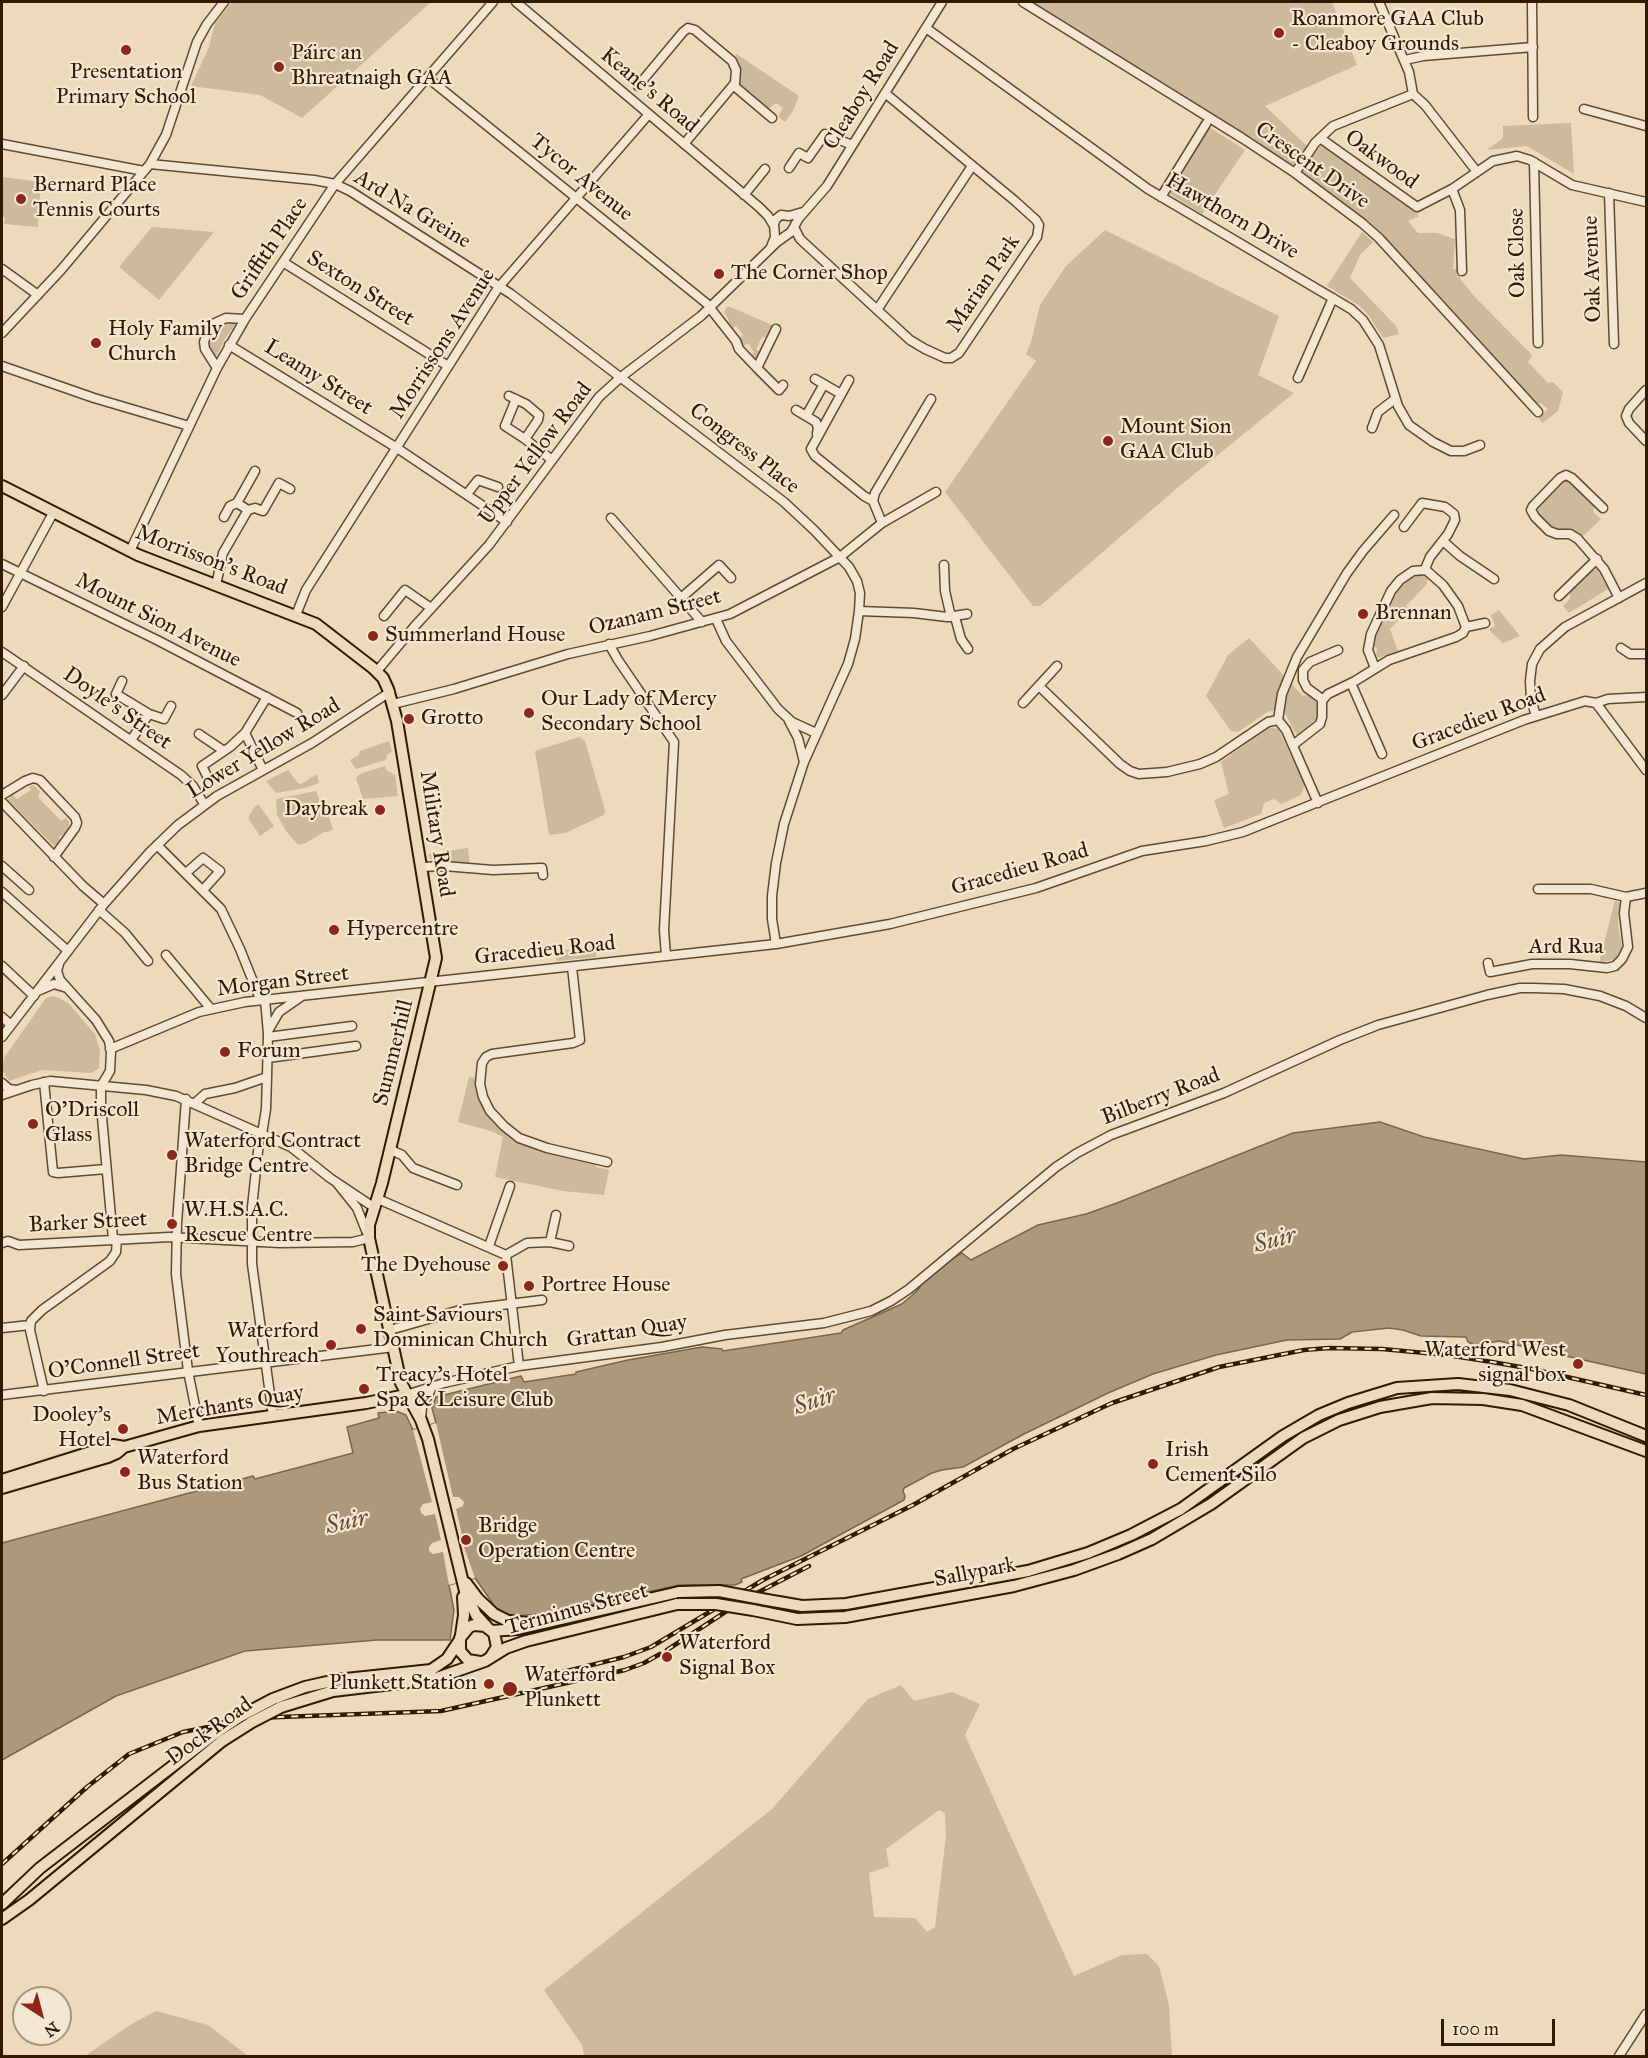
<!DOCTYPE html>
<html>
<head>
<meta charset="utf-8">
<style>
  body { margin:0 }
  #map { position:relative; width:1648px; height:2058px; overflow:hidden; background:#eddabb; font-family:"IM FELL Great Primer",serif }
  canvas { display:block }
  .frame { position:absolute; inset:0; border:3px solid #331900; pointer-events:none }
  .north { position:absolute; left:12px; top:1986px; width:60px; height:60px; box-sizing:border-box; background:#f3e7d3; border:2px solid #a6957f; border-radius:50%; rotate:144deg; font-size:16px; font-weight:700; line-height:24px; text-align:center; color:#331900 }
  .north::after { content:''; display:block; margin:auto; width:21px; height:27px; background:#8f2418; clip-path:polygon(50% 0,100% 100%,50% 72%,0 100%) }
  .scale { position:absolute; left:1441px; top:2019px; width:114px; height:27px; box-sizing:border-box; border:3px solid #331900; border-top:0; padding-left:8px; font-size:18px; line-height:21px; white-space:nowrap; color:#331900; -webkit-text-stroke:4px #f3e7d3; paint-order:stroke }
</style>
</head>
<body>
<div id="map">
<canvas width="1648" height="2058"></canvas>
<div class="frame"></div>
<div class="north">N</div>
<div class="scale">100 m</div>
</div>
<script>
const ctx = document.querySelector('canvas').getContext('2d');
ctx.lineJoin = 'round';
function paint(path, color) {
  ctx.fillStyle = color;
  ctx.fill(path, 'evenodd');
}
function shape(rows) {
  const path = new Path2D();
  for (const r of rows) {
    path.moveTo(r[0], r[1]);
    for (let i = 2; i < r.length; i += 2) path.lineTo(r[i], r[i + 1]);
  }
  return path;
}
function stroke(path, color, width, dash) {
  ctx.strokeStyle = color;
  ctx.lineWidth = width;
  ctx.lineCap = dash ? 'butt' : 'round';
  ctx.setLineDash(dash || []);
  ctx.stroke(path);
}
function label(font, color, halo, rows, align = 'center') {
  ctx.font = font + ' "IM FELL Great Primer",serif';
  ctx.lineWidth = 4.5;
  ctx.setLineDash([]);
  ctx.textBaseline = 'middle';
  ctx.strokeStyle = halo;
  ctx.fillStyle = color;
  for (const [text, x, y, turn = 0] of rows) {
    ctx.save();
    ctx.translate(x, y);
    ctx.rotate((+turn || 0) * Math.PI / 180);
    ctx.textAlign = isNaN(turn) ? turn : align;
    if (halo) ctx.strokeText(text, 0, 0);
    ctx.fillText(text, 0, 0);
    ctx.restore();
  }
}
paint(shape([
  [232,2,431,2,302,118,260,95,191,86,209,47,215,23],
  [1030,2,1332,2,1357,65,1265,106,1307,146,1299,162,1290,165],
  [735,53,799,96,793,111,785,122,778,116,783,108,776,103,768,109,739,83,740,66],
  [1571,123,1574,174,1527,146,1487,150,1503,138,1503,126],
  [1209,127,1245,150,1202,214,1168,193],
  [1323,145,1416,212,1419,216,1408,221,1418,233,1437,233,1455,239,1453,269,1457,269,1461,280,1474,296,1532,355,1528,362,1548,383,1553,382,1563,392,1558,411,1543,423,1538,418,1548,409,1541,403,1537,404,1532,402,1372,225,1301,172,1317,148],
  [2,177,41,182,38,227,4,224,5,217,2,217],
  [152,227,214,232,159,300,119,267],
  [1105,230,1279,316,1258,375,1294,393,1176,489,1040,606,1033,606,945,492,1036,361,1026,354,1031,342,1040,305,1066,266],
  [1362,232,1373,242,1360,255,1350,278,1396,326,1399,334,1383,338,1370,317,1360,306,1327,286],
  [728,306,774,326,771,336,767,334,765,338,762,337,756,349,761,353,756,361,750,356,754,352,748,343,742,347,738,340,743,335,736,326,731,329,727,324,729,321,724,312],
  [231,320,238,321,224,340,214,361,209,351,207,343,213,328,221,323],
  [1565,479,1570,481,1595,504,1593,512,1601,519,1582,537,1572,531,1554,529,1536,514,1537,507],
  [1597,569,1608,589,1569,613,1563,606,1570,599,1570,593,1572,589,1588,572],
  [1420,575,1429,577,1426,585,1406,606,1409,609,1390,629,1398,651,1378,658,1376,654,1377,648,1373,646,1374,634,1391,599,1410,578],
  [1499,610,1520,636,1503,643,1491,632,1489,629,1495,626,1491,615],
  [1249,638,1303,696,1319,691,1316,699,1318,718,1297,736,1283,709,1267,712,1238,732,1231,731,1206,696,1228,655],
  [1269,727,1278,729,1305,784,1301,795,1281,804,1274,799,1264,803,1261,814,1224,828,1214,800,1229,794,1221,762],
  [579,737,585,741,605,810,604,815,565,833,549,835,535,751],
  [389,741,392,751,387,755,386,760,356,769,350,760,359,755,360,751],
  [385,766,386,770,395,775,398,796,363,799,356,778,360,774],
  [288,770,298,783,301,784,317,774,319,783,305,788,276,793,266,781],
  [33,785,40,791,38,797,61,821,66,818,69,822,69,831,59,837,60,843,56,846,53,845,8,800,12,794,17,799,31,790,29,787],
  [316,791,322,805,325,806,333,829,328,832,324,832,306,843,298,845,286,831,277,815,276,799],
  [259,805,274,826,260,836,248,818,255,806],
  [468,848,470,866,430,859,429,854],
  [1615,900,1619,903,1618,925,1622,947,1617,956,1612,960,1599,963],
  [597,947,596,957,557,961,554,955,553,951],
  [52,996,59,998,69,1004,95,1034,100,1050,99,1068,92,1073,42,1070,9,1081,2,1069,4,1058,46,998],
  [469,1077,476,1078,476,1087,484,1108,498,1126,515,1139,531,1147,596,1163,596,1167,609,1170,604,1195,563,1191,495,1177,503,1137,491,1131,458,1122],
  [901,1685,914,1701,952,1692,980,1704,965,1735,1074,1976,1122,1955,1147,1954,1159,1966,1169,2005,1172,2056,584,2056,582,2045,544,1990,772,1809,868,1699],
  [939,1810,945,1813,946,1836,935,1927,927,1932,915,1918,874,1917,869,1873,889,1866,886,1849],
  [156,2011,208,2025,248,2056,85,2056,130,2025]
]), '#cdb99b');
const water = shape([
  [1380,1122,1424,1137,1524,1159,1561,1155,1646,1162,1646,1374,1499,1341,1475,1345,1468,1342,1466,1337,1421,1336,1403,1330,1389,1328,1352,1332,1340,1339,1287,1340,1216,1355,1153,1374,1108,1393,1024,1434,963,1467,942,1470,932,1473,904,1488,903,1491,905,1496,904,1500,801,1556,741,1579,742,1582,735,1585,679,1585,559,1612,518,1616,506,1614,496,1608,475,1578,449,1585,454,1610,450,1640,377,1640,245,1651,116,1696,2,1760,2,1543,253,1476,255,1479,353,1453,347,1427,379,1418,378,1413,396,1411,406,1415,413,1430,436,1423,432,1408,436,1397,521,1376,524,1382,576,1374,576,1372,628,1360,702,1347,722,1349,723,1351,841,1333,843,1330,902,1304,917,1291,924,1281,948,1261,962,1253,971,1260,1038,1225,1086,1214,1117,1203,1293,1133,1380,1122]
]);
paint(water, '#ae987b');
stroke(water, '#7d654a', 1.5);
paint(shape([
  [436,1423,453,1497,459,1497,464,1502,463,1506,456,1509,462,1535,469,1534,473,1540,472,1545,464,1547,475,1578,449,1585,443,1552,433,1554,429,1551,429,1547,432,1543,441,1540,435,1514,425,1516,421,1513,420,1509,423,1504,432,1502,413,1430]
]), '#eddabb');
const minor = shape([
  [516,2,759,207,768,216,774,226],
  [1023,2,1242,138,1295,173,1362,223,1379,238,1538,412],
  [1379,2,1409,72,1413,94],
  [1532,2,1533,117],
  [926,28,1148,189,1351,309,1363,320,1379,345,1398,406,1409,425,1433,442,1451,451,1464,451,1480,445],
  [1405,60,1423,56,1533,47],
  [428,78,711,307],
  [733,85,772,118],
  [638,86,683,32,688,28,695,30,732,61,736,70,735,83,684,144],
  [1413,94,1425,105,1477,172],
  [1584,109,1646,126],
  [1320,138,1417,207,1452,189,1493,161,1517,156,1530,160,1572,185,1646,202],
  [2,144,144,171],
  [1534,162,1538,343],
  [150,164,314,180,335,184,350,191,511,294,784,502,814,530,849,567,857,581,860,593,859,611,855,639,848,664,804,762,784,824,776,863,772,896,772,919,776,944],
  [789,168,799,153,808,158,825,134,852,145],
  [1295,173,1315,143,1333,126,1413,94],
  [1452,189,1460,210,1462,271],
  [1609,193,1614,344],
  [744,195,765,169],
  [1161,197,1206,124],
  [794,227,800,239,910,340,925,349,945,358,951,358,959,353,1037,237,1039,225,1036,220,1015,201,885,93],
  [771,247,775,237,774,224,776,219,781,215,789,216,803,212],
  [283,262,448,366],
  [2,269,38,295],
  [710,308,736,341,739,349,757,368,779,390,783,385],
  [877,310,972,166],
  [2,333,61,270,150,164,166,135,197,42,207,24,224,2],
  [229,345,397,448,507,522],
  [2,366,94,398,189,426],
  [217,368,205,349,204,342,208,331,215,323,226,318,245,319],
  [757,368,776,329],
  [1298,378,1333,298],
  [815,379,841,394],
  [849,380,811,449,815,456,864,496,873,501,882,523],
  [1646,390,1629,409,1626,416,1629,423,1646,441],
  [509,396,526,404,539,415,538,420,525,439,552,460],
  [516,399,505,426,525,439],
  [796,410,816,422,818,428,817,434],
  [806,416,824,384],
  [1372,428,1378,412,1395,399],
  [255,471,237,503,248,510,255,508,263,511,279,483,290,489],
  [467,494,478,480,498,487],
  [873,501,875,493,931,399],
  [1603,508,1572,478,1566,475,1560,478,1533,506,1531,510,1535,517,1549,531,1557,534,1570,534,1578,539,1604,569,1619,598],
  [224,517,230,506,237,503],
  [611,518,702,622],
  [1404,527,1422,503,1445,507,1454,514,1455,520,1448,534,1430,557,1425,569],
  [1443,541,1460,556,1494,579],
  [130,551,217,368,245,319,335,184,493,2],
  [2,564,157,640,297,713],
  [944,565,945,591,951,617],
  [216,585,223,553,248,510],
  [1559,596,1597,559],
  [681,598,719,565,731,578],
  [2,607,53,513],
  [859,611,914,613,947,617,967,614],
  [296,615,306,590,498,288,649,114],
  [384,616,405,590,431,608],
  [955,617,961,639,968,649],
  [716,619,726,641,778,709,792,722,816,733],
  [609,644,618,660,674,742,664,930,666,956],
  [1621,648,1630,654,1646,654],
  [2,652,181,775,193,786,204,804],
  [1375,668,1368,650,1371,634,1391,591,1400,580,1413,571,1426,570,1443,585,1458,606,1466,627],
  [377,671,414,627,489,545,599,397,621,377,701,316,777,242,791,232,799,218,827,186,942,2],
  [122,681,116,694,149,714,164,719,171,706],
  [1351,683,1382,754],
  [1039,686,1120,764,1130,771,1139,774,1167,772,1200,764,1216,757,1268,722,1278,720],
  [2,695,24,666],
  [1322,699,1307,688,1303,680,1303,670,1310,662,1338,650],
  [1023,703,1057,666],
  [1596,703,1646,770],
  [1596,703,1608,699,1646,697],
  [393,704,454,689,568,654,650,636,730,614,840,557,882,523,936,492],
  [1536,716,1531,699,1530,681,1532,664,1540,649,1565,627,1646,583],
  [789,721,798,738,804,762],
  [245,733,263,770],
  [199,734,224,751],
  [131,740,149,714],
  [1293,745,1320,724,1322,717,1322,701,1328,694,1355,681,1389,660,1456,637,1463,633,1466,627,1485,623],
  [207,776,202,766,230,747,245,733,267,697],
  [2,795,25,781,33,778,40,780,75,817,77,823,75,828,54,857],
  [2,802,83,886,104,904],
  [1318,803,1286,730,1278,720,1282,694,1297,657,1347,573,1363,551,1394,515],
  [157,845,221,909,240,949,260,999],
  [2,866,29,890],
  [422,867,444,866,493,870,542,868,543,875],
  [186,873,203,858,220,871,203,890],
  [1538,889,1591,889,1626,897],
  [2,892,68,951],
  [99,910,125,933,148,961],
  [166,955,211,1009],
  [1488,963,1490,972,1532,964,1570,964,1607,968,1615,966,1622,959,1628,947,1624,913,1626,897,1646,893],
  [59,964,57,971,60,980,96,1020,109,1041,111,1052,110,1071,101,1086],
  [2,966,34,996],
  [572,967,580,1040,573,1043,492,1054,486,1057,482,1063,480,1084,483,1097,490,1111,504,1126,519,1138,547,1148,607,1162],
  [40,990,54,984,67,988],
  [2,1017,11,1025],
  [268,1031,279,1012,302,996],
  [2,1037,104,904,150,852,178,825,217,796,312,743,390,692],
  [268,1037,352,1026],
  [110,1049,199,1012,245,1002,776,944,890,924,1036,888,1142,851,1206,841,1243,832,1524,720,1585,701,1596,703],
  [268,1058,356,1046],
  [44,1082,53,1172,58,1173,106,1169],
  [2,1083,9,1089,16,1090],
  [101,1086,101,1106,113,1239],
  [2,1095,32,1085,50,1081,146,1090,176,1096,291,1147,330,1178,375,1208],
  [186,1099,177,1223,176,1274,188,1371,199,1426],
  [195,1103,205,1094,235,1088,267,1077],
  [260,1133,252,1207,252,1264,273,1416],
  [262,1134,266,1109,267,1077,268,1034,265,999],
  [391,1150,402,1155,413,1168,457,1185],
  [378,1199,506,1255],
  [550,1242,569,1246],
  [2,1243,8,1241,19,1245,169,1237,280,1243,353,1242,369,1238,357,1208,337,1183],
  [489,1246,510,1186],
  [506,1255,519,1366],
  [506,1255,527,1243,550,1242,556,1215],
  [2,1328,30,1325],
  [390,1330,460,1310,542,1300],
  [44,1391,30,1330,31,1321,42,1310,110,1261,116,1252,117,1239],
  [2,1395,394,1347],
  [406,1395,444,1383,519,1366,662,1347,725,1335,824,1323,871,1311,891,1301,909,1289,1056,1167,1077,1153,1111,1135,1224,1093,1340,1040,1378,1025,1487,995,1520,988,1533,988,1564,989,1600,996,1626,1006,1646,1018],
  [421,1419,422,1407,431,1389],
  [1619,2056,1646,2014]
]);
const major = shape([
  [2,486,138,555,316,624,373,668,383,678,388,689,397,721,436,958,382,1183,369,1225,369,1238,401,1383,421,1420,428,1439,465,1591,476,1615,487,1627],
  [2,1480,113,1445,124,1447,199,1426,366,1403,406,1395],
  [2,1488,108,1457,117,1453,124,1447],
  [466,1583,478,1599,494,1614,508,1621,528,1623],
  [767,1600,802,1606,846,1604,1028,1571,1088,1553,1131,1535,1181,1509,1283,1436,1319,1415,1348,1403,1397,1388,1458,1384,1510,1390,1569,1405,1646,1436],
  [753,1610,797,1619,845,1617,1014,1586,1074,1570,1118,1554,1152,1539,1211,1504,1303,1438,1339,1420,1380,1407,1432,1398,1483,1399,1522,1405,1646,1451],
  [492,1631,518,1629,679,1592],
  [461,1635,464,1615,463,1597],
  [480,1662,468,1660,460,1651,460,1638,469,1627,474,1625,485,1626,494,1633,497,1647,490,1658],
  [336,1680,431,1670,447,1659,459,1641],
  [333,1691,434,1679,485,1661,506,1648,526,1641,677,1604],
  [2,1904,40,1868,217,1732],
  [2,1919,29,1900,222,1741]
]);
stroke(minor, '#62492f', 11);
stroke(major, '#331900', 14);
stroke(minor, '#f3e7d3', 8);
stroke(major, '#eddabb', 10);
const rail = shape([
  [753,1595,809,1566],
  [667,1650,733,1607],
  [555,1674,624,1657,651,1647,763,1580,913,1505,1013,1449,1112,1403,1219,1367,1304,1350,1329,1348,1382,1349,1447,1355,1492,1362,1532,1369,1646,1395],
  [2,1864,87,1787,129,1754,183,1732,254,1718,441,1711,625,1670,644,1663,660,1654]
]);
stroke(rail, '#331900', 4.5);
stroke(rail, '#f3e7d3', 2, [7]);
const majorBridge = shape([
  [679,1592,719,1591,767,1600],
  [677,1604,716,1604,753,1610],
  [217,1732,239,1717,273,1699,305,1687,336,1680],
  [222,1741,252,1722,281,1707,333,1691]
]);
stroke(majorBridge, '#331900', 14, []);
stroke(majorBridge, '#eddabb', 10);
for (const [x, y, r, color] of [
  [1279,33,6,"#8f2418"],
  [126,50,6,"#8f2418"],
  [279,67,6,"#8f2418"],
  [21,199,6,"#8f2418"],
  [719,274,6,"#8f2418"],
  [96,343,6,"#8f2418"],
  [1108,441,6,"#8f2418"],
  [1363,614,6,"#8f2418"],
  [373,636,6,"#8f2418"],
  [529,713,6,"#8f2418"],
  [409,719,6,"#8f2418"],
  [380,810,6,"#8f2418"],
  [334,930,6,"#8f2418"],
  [225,1052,6,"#8f2418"],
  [33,1124,6,"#8f2418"],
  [172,1155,6,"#8f2418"],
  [172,1224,6,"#8f2418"],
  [503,1266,6,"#8f2418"],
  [529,1286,6,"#8f2418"],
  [361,1329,6,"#8f2418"],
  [331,1345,6,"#8f2418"],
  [1578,1364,6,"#8f2418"],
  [364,1389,6,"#8f2418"],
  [123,1429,6,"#8f2418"],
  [1153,1464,6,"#8f2418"],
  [125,1472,6,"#8f2418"],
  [466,1540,6,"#8f2418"],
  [667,1657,6,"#8f2418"],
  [489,1684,6,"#8f2418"],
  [510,1689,8,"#8f2418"]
]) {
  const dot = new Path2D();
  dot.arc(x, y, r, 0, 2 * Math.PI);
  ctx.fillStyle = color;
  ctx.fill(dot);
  stroke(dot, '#f3e7d3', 2);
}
label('22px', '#331900', '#f3e7d3', [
  ["Roanmore GAA Club",1291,20],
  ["- Cleaboy Grounds",1291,45],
  ["Páirc an",291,54],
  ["Bhreatnaigh GAA",291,79],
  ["Presentation",126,73,"center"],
  ["Primary School",126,98,"center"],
  ["Bernard Place",33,186],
  ["Tennis Courts",33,211],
  ["The Corner Shop",731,274],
  ["Holy Family",108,330],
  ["Church",108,355],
  ["Mount Sion",1120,428],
  ["GAA Club",1120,453],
  ["Brennan",1375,614],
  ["Summerland House",385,636],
  ["Our Lady of Mercy",541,700],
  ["Secondary School",541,725],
  ["Grotto",421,719],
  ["Daybreak",368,810,"right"],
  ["Hypercentre",346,930],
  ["Forum",237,1052],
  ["O’Driscoll",45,1111],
  ["Glass",45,1136],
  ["Waterford Contract",184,1142],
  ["Bridge Centre",184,1167],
  ["W.H.S.A.C.",184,1211],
  ["Rescue Centre",184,1236],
  ["The Dyehouse",491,1266,"right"],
  ["Portree House",541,1286],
  ["Saint Saviours",373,1316],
  ["Dominican Church",373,1341],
  ["Waterford",319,1332,"right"],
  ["Youthreach",319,1357,"right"],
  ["Waterford West",1566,1351,"right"],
  ["signal box",1566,1376,"right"],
  ["Treacy's Hotel",376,1376],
  ["Spa & Leisure Club",376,1401],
  ["Dooley's",111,1416,"right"],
  ["Hotel",111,1441,"right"],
  ["Irish",1165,1451],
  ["Cement Silo",1165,1476],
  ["Waterford",137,1459],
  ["Bus Station",137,1484],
  ["Bridge",478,1527],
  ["Operation Centre",478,1552],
  ["Waterford",679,1644],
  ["Signal Box",679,1669],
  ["Waterford",524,1676],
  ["Plunkett",524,1701],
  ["Plunkett Station",477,1684,"right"]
], 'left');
label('22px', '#331900', '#f3e7d3', [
  ["Keane's Road",649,91,40],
  ["Cleaboy Road",862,96,-58],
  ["Oakwood",1381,160,36],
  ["Crescent Drive",1312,166,35],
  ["Tycor Avenue",581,178,39],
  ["Ard Na Greine",412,210,31],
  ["Hawthorn Drive",1232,217,30],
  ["Griffith Place",270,249,-56],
  ["Oak Close",1518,253,-91],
  ["Oak Avenue",1593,269,-92],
  ["Marian Park",984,284,-56],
  ["Sexton Street",360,289,32],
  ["Morrissons Avenue",443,344,-57],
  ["Leamy Street",318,378,32],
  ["Congress Place",744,449,38],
  ["Upper Yellow Road",536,454,-53],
  ["Morrisson's Road",211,561,21],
  ["Ozanam Street",655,613,-14],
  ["Mount Sion Avenue",158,621,27],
  ["Doyle's Street",117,709,35],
  ["Gracedieu Road",1479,720,-21],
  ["Lower Yellow Road",264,749,-31],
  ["Military Road",436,834,81],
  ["Gracedieu Road",1020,870,-16],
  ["Ard Rua",1566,948],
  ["Gracedieu Road",545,951,-6],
  ["Morgan Street",283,982,-7],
  ["Summerhill",394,1053,-76],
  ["Bilberry Road",1161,1097,-21],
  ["Barker Street",88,1223,-3],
  ["Grattan Quay",627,1332,-9],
  ["O'Connell Street",124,1362,-8],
  ["Merchants Quay",230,1406,-10],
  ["Sallypark",975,1573,-11],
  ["Terminus Street",577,1610,-15],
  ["Dock Road",210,1732,-36]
]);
label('italic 24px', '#644c31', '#f3e7d3', [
  ["Suir",1275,1241,-15],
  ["Suir",815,1402,-19],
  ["Suir",347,1523,-13]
]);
</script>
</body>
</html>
